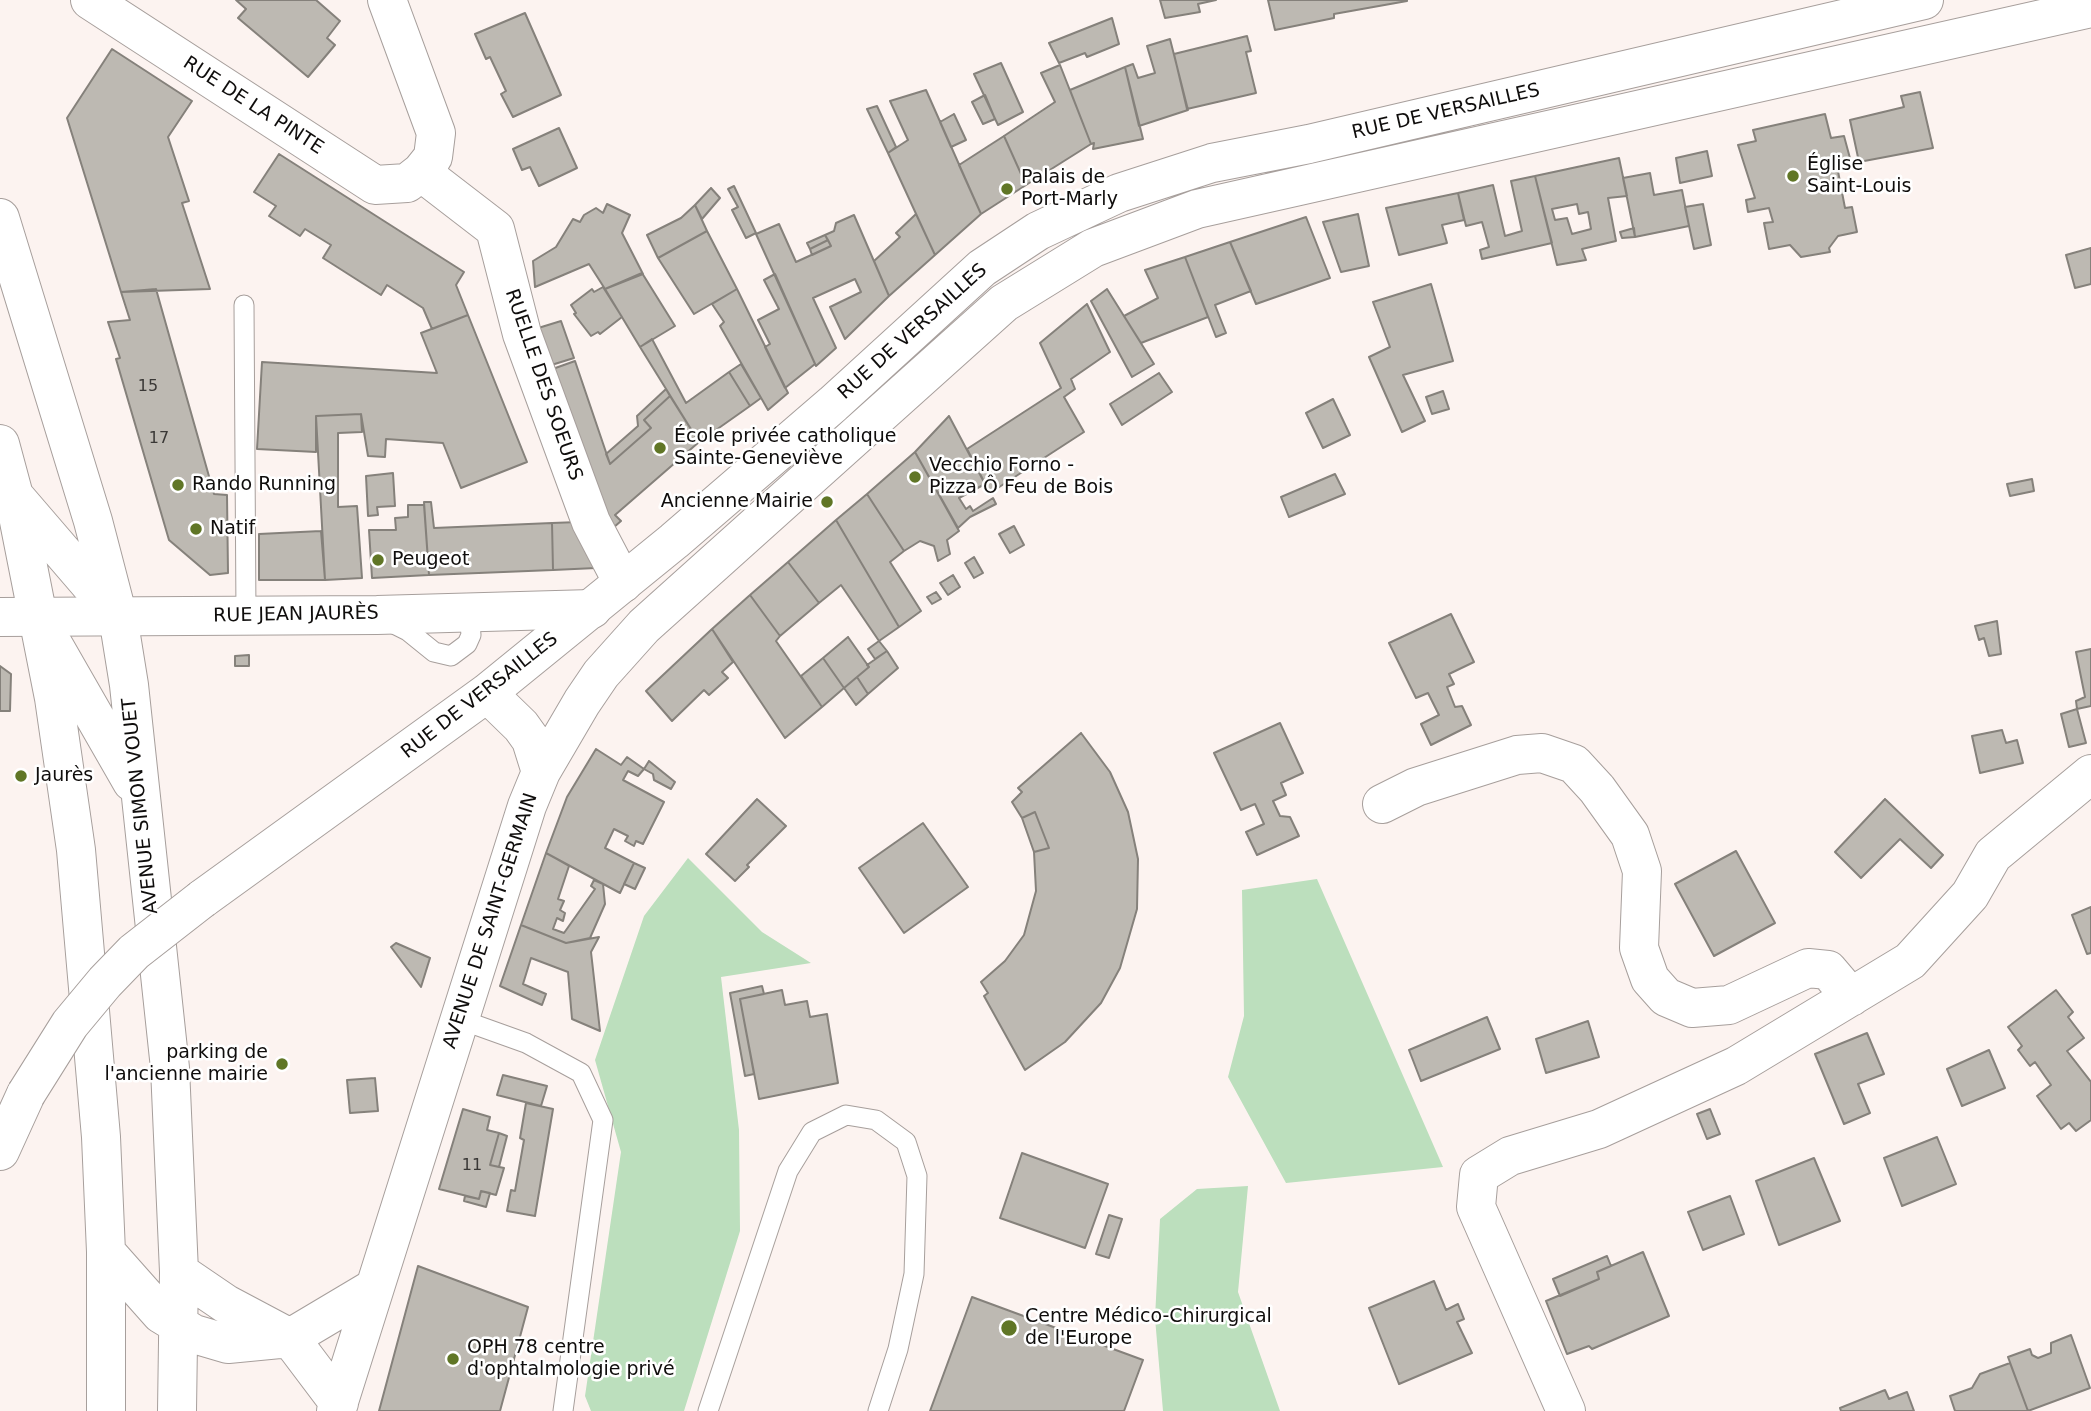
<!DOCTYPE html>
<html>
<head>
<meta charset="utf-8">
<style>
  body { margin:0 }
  canvas { display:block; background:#fcf3f0 }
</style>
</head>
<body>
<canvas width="2091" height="1411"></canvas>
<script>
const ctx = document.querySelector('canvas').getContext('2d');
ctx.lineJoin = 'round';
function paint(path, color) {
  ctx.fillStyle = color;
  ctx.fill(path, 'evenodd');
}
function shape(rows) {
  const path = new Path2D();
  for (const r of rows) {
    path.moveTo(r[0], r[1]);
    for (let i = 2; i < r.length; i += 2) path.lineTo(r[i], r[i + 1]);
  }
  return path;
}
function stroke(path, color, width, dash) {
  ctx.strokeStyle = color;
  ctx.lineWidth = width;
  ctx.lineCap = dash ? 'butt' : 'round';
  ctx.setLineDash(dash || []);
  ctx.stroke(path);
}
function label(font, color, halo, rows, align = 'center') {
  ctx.font = font + ' "DejaVu Sans",sans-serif';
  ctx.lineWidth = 5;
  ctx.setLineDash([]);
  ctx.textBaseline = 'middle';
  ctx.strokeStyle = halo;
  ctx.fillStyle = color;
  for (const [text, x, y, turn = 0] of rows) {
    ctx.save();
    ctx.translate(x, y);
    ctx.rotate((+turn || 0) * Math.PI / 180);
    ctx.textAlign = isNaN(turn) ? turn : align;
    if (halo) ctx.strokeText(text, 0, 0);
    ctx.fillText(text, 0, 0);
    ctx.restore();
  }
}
paint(shape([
  [688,858,762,932,811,963,721,977,739,1130,740,1231,684,1411,591,1411,585,1396,621,1152,595,1060,644,916],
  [1317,879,1443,1167,1286,1183,1228,1077,1244,1016,1242,890],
  [1248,1186,1238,1292,1280,1411,1163,1411,1155,1318,1160,1219,1197,1189]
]), '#bcdfbd');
const building = shape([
  [236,0,316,0,340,21,327,38,335,45,308,77,238,18,246,9,236,0],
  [1160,0,1216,0,1198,4,1200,12,1165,18,1160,0],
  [1268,0,1407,0,1407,1,1334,14,1334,18,1275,30,1268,0],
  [525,13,561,95,513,117,501,94,506,91,490,57,486,59,475,34,525,13],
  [1112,18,1119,44,1087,57,1085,53,1059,63,1049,43,1112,18],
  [1247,36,1251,51,1246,52,1256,93,1187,109,1174,54,1247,36],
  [1170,39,1188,110,1139,126,1125,67,1133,64,1138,78,1155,73,1147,46,1170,39],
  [112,49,192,101,168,137,189,201,182,203,210,289,121,292,67,118,112,49],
  [1001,63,1023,112,998,125,974,74,1001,63],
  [1060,65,1091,144,1026,185,1004,136,1055,102,1041,73,1060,65],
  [1125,67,1143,139,1093,149,1094,143,1091,144,1070,90,1125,67],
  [926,90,981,214,935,255,888,153,908,140,890,101,926,90],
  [1920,92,1933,148,1859,162,1850,120,1904,107,1901,96,1920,92],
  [985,95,995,119,983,124,972,102,985,95],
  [877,106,896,147,888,153,867,109,877,106],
  [954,114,966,140,951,147,940,122,954,114],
  [1825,114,1831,138,1844,136,1851,162,1837,166,1845,208,1852,207,1857,232,1838,236,1829,248,1830,252,1801,257,1790,245,1769,249,1764,223,1773,222,1769,208,1748,212,1746,200,1755,198,1738,145,1756,141,1753,130,1825,114],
  [559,128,577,168,539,186,530,167,522,170,513,149,559,128],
  [1004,136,1026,185,981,214,959,165,1004,136],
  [1707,151,1712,176,1680,183,1676,158,1707,151],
  [279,154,464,272,456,285,468,315,432,329,423,308,387,285,381,295,323,258,331,245,305,229,300,236,269,216,276,206,254,192,279,154],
  [1619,158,1627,196,1608,198,1616,241,1582,249,1586,260,1557,265,1535,176,1619,158],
  [1577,204,1579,214,1588,212,1591,229,1572,234,1567,218,1555,220,1552,209,1577,204],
  [1650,173,1654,195,1682,190,1689,226,1635,237,1623,178,1650,173],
  [1535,176,1552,243,1482,259,1480,250,1489,247,1482,222,1466,226,1458,193,1493,185,1505,236,1522,231,1511,181,1535,176],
  [734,186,756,233,746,238,732,210,738,207,728,189,734,186],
  [711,188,720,198,702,219,695,205,711,188],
  [1458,193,1464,220,1442,225,1447,243,1399,255,1386,208,1458,193],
  [607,204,630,215,622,233,643,274,605,289,589,264,535,287,533,261,556,247,573,219,580,222,584,215,596,208,603,213,607,204],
  [1703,204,1711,245,1694,249,1685,207,1703,204],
  [695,205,707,231,658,258,647,235,681,218,695,205],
  [916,214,935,255,889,296,874,261,900,237,896,233,916,214],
  [1358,214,1369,266,1341,272,1323,222,1358,214],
  [854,215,889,296,845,339,830,307,861,292,855,279,813,298,836,348,816,366,756,234,779,224,796,262,831,246,825,235,834,231,836,223,854,215],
  [1306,217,1330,278,1256,304,1230,242,1306,217],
  [1634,228,1635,237,1622,238,1620,232,1634,228],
  [707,231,737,289,694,314,658,258,707,231],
  [825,235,828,240,810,249,807,243,825,235],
  [828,240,831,246,812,255,810,249,828,240],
  [1230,242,1251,291,1215,305,1226,333,1216,337,1185,257,1230,242],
  [2091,248,2091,284,2075,288,2066,255,2091,248],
  [1185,257,1208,317,1141,343,1124,316,1158,298,1145,270,1185,257],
  [642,273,675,326,640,347,605,289,642,273],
  [775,274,815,364,785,388,765,347,770,344,758,320,779,309,764,280,775,274],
  [1431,284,1453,361,1403,375,1425,421,1402,432,1369,357,1390,347,1373,302,1431,284],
  [603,287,622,317,600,334,598,332,591,336,574,314,576,313,571,305,592,289,594,292,603,287],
  [156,289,214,494,227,495,228,573,210,575,169,540,116,359,120,358,108,322,130,320,121,292,156,289],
  [737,289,788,393,768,410,720,326,724,322,712,304,737,289],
  [1107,289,1154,364,1132,377,1091,301,1107,289],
  [1087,304,1110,352,1071,379,1075,389,1064,397,1084,432,990,493,967,449,1061,388,1040,343,1087,304],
  [468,315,527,462,461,488,443,443,386,439,385,457,368,456,361,414,316,416,316,452,257,449,262,362,437,373,421,333,468,315],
  [561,321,574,358,545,367,535,329,561,321],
  [652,339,686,403,729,372,750,406,699,442,640,347,652,339],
  [575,361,610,464,651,428,644,420,670,396,699,442,615,515,621,521,606,534,547,371,575,361],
  [741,364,761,398,750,406,729,372,741,364],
  [1159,373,1172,392,1122,425,1110,404,1159,373],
  [666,389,670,396,644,420,651,428,610,464,606,454,638,426,637,416,666,389],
  [1443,391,1449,409,1432,414,1426,397,1443,391],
  [1333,399,1350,435,1323,448,1306,413,1333,399],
  [361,414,362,432,338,433,338,507,357,506,362,578,325,580,316,416,361,414],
  [949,416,985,484,959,498,966,509,970,506,973,511,993,498,996,504,970,517,958,528,915,452,949,416],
  [915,452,959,531,947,540,950,554,938,561,934,546,920,541,904,551,867,494,915,452],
  [393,473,395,506,377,507,378,515,368,516,366,476,393,473],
  [1335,474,1345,494,1289,517,1281,497,1335,474],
  [2032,479,2034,491,2010,496,2007,484,2032,479],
  [867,494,904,551,890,562,921,611,899,627,836,520,867,494],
  [424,502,431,502,434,528,552,523,553,570,429,575,424,502],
  [408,505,424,505,429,575,372,578,369,530,396,530,395,518,408,517,408,505],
  [836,520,899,627,879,641,841,585,819,603,788,562,836,520],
  [579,522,596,568,553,570,552,523,579,522],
  [1014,526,1024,545,1010,553,999,534,1014,526],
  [321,531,325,580,259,580,259,534,321,531],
  [974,557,983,573,974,578,965,563,974,557],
  [788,562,819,603,780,636,750,595,788,562],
  [953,575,960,587,948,595,940,583,953,575],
  [936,592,941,599,932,604,927,597,936,592],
  [750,595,780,636,776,641,822,707,785,738,712,629,750,595],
  [1451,614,1474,662,1449,674,1454,684,1447,687,1455,707,1462,706,1471,725,1431,745,1421,724,1439,715,1428,693,1416,698,1389,643,1451,614],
  [1997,621,2001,654,1989,656,1984,638,1979,640,1975,626,1997,621],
  [712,629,733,662,722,672,728,678,709,695,704,690,672,721,646,691,712,629],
  [848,637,869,667,844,688,823,658,848,637],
  [879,641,887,651,875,659,868,649,879,641],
  [2091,649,2091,706,2077,709,2076,701,2085,697,2076,652,2091,649],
  [887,651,898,668,868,694,857,677,869,667,867,665,887,651],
  [249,655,249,666,235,666,235,656,249,655],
  [823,658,844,688,822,707,801,676,823,658],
  [0,666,11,674,10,711,0,711,0,666],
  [857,677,868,694,856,705,844,688,857,677],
  [2077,709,2086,743,2069,747,2061,714,2077,709],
  [1280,723,1303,773,1281,783,1286,795,1273,801,1280,816,1290,817,1299,836,1257,855,1246,832,1264,824,1255,804,1241,810,1214,753,1280,723],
  [2002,730,2006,743,2017,740,2023,763,1980,773,1972,736,2002,730],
  [1081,733,1110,772,1128,812,1138,859,1137,909,1120,968,1101,1003,1065,1042,1025,1070,984,996,988,993,981,982,1005,961,1024,935,1036,891,1034,852,1049,848,1035,812,1022,818,1012,802,1022,792,1018,788,1081,733],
  [596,749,621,765,627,757,644,769,638,776,628,771,623,780,664,802,643,844,636,841,634,846,625,841,628,836,614,829,605,848,634,863,620,893,546,853,567,797,596,749],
  [649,761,675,782,671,789,654,780,653,774,644,769,649,761],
  [757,799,786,826,747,865,749,867,735,881,706,854,757,799],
  [1885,799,1943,855,1931,868,1900,839,1861,878,1835,852,1885,799],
  [1035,812,1049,848,1034,852,1022,818,1035,812],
  [923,823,968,887,904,933,859,868,923,823],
  [1736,851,1775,923,1714,956,1675,884,1736,851],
  [546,853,569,866,558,899,564,901,560,910,565,913,563,921,557,918,553,929,564,933,595,889,591,886,594,880,603,884,605,904,590,938,566,943,521,925,546,853],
  [634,863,645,868,635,889,624,884,634,863],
  [2091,907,2091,953,2087,954,2072,915,2091,907],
  [521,925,566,943,599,937,591,952,600,1031,572,1019,568,972,531,958,523,984,546,994,542,1005,500,986,521,925],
  [396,943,430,958,421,987,391,947,396,943],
  [762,986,764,994,740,999,754,1074,745,1076,730,993,762,986],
  [782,990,785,1005,807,1001,810,1017,827,1014,838,1083,759,1099,740,999,782,990],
  [2056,990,2073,1012,2068,1017,2084,1038,2067,1051,2091,1082,2091,1120,2076,1131,2069,1123,2061,1129,2037,1096,2051,1085,2035,1062,2030,1066,2018,1050,2022,1046,2008,1027,2056,990],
  [1487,1017,1500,1049,1421,1081,1409,1050,1487,1017],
  [1588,1021,1599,1057,1546,1073,1536,1039,1588,1021],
  [1867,1033,1884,1074,1858,1084,1870,1113,1844,1124,1815,1054,1867,1033],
  [1989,1050,2005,1088,1962,1106,1947,1069,1989,1050],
  [503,1075,547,1086,541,1106,497,1095,503,1075],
  [375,1078,378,1111,350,1113,347,1080,375,1078],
  [526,1103,553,1109,535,1216,507,1211,511,1190,515,1191,524,1140,520,1138,526,1103],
  [463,1109,490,1117,487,1130,499,1133,490,1165,504,1168,496,1195,481,1191,479,1199,439,1189,463,1109],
  [1710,1109,1720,1134,1707,1139,1697,1114,1710,1109],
  [499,1133,507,1136,499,1167,490,1165,499,1133],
  [1937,1137,1956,1184,1902,1206,1884,1158,1937,1137],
  [1022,1153,1108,1184,1085,1248,1000,1218,1022,1153],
  [1814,1158,1840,1221,1779,1245,1756,1181,1814,1158],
  [481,1191,490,1193,486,1207,464,1201,465,1196,479,1199,481,1191],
  [1730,1196,1744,1234,1703,1250,1688,1212,1730,1196],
  [1109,1215,1122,1219,1109,1258,1096,1254,1109,1215],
  [1643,1252,1669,1316,1592,1349,1589,1346,1567,1354,1546,1301,1599,1279,1597,1272,1643,1252],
  [1607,1256,1611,1266,1597,1272,1599,1279,1560,1296,1553,1279,1607,1256],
  [418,1266,528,1307,500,1411,379,1411,418,1266],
  [1434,1281,1446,1310,1458,1304,1464,1319,1457,1322,1472,1353,1399,1384,1369,1308,1434,1281],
  [972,1297,1143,1360,1124,1411,930,1411,972,1297],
  [2071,1335,2090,1388,2028,1411,2008,1357,2030,1349,2032,1355,2038,1358,2051,1353,2051,1343,2071,1335],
  [2010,1363,2028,1411,1955,1411,1950,1396,1972,1388,1980,1374,2010,1363],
  [1885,1390,1889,1399,1907,1392,1914,1411,1841,1411,1840,1408,1885,1390]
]);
paint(building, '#bdb9b2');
stroke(building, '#85817b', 2);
const lane = shape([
  [244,305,246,615],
  [390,622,408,631,434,652,451,656,467,644,471,635,469,612],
  [459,1019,526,1043,581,1073,603,1120,563,1411],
  [708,1411,788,1171,812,1132,846,1115,876,1120,906,1142,917,1176,914,1274,898,1349,878,1411]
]);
const street = shape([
  [90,0,375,185,407,183,421,172,433,157,436,133,387,0],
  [421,172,495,229,522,334,591,522,623,583],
  [0,617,377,615,592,609],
  [1382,804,1416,787,1517,755,1542,753,1574,764,1597,789,1630,835,1642,871,1639,948,1650,979,1666,997,1692,1008,1729,1005,1808,968,1828,970,1851,997],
  [1566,1411,1476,1207,1479,1175,1510,1156,1599,1129,1736,1066,1910,961,1970,895,1993,855,2091,774]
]);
const primary = shape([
  [0,218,93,521,118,617,129,685,170,1068,179,1272,177,1411],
  [0,444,14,496,54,698,76,850,101,1137,106,1252,106,1411],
  [15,497,113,611],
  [54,646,132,782],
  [487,693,521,726,531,740,541,772],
  [202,899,487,693,674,541,833,404,982,268,1038,231,1119,193,1212,163,1309,144,1924,0],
  [0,1151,26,1094],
  [106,1252,161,1314,194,1334,228,1344,290,1338,374,1288],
  [179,1272,226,1304,290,1338,339,1403],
  [336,1411,527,806,541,772,582,702,601,674,644,626,1004,303,1093,248,1197,209,2091,8]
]);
stroke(lane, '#a79f9c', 21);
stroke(street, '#a79f9c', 40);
stroke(primary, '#a79f9c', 40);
stroke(lane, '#fff', 19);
stroke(street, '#fff', 38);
stroke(primary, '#fff', 38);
const primaryBridge = shape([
  [26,1094,70,1024,105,982,134,952,202,899]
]);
stroke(primaryBridge, '#a79f9c', 40, []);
stroke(primaryBridge, '#fff', 38);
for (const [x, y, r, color] of [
  [1793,176,7,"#607626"],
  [1007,189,7,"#607626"],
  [660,448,7,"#607626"],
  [915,477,7,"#607626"],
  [178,485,7,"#607626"],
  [827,502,7,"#607626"],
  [196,529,7,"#607626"],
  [378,560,7,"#607626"],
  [21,776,7,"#607626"],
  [282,1064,7,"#607626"],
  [1009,1328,9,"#607626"],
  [453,1359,7,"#607626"]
]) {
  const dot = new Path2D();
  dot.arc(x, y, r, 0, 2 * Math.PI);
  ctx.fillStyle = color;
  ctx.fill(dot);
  stroke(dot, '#fff', 2.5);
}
label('16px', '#3a3836', null, [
  ["15",148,387],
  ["17",159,439],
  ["11",472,1166]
]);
label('19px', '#0f0d0c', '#fff', [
  ["RUE DE LA PINTE",253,106,33],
  ["RUE DE VERSAILLES",1446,112,-13],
  ["RUE DE VERSAILLES",913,332,-42],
  ["RUELLE DES SOEURS",543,385,71],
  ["RUE JEAN JAURÈS",296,615,-1],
  ["RUE DE VERSAILLES",480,696,-38],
  ["AVENUE SIMON VOUET",141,806,-96],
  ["AVENUE DE SAINT-GERMAIN",491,921,-72]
]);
label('19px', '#0f0d0c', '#fff', [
  ["Église",1807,165],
  ["Saint-Louis",1807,187],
  ["Palais de",1021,178],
  ["Port-Marly",1021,200],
  ["École privée catholique",674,437],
  ["Sainte-Geneviève",674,459],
  ["Vecchio Forno -",929,466],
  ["Pizza Ô Feu de Bois",929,488],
  ["Rando Running",192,485],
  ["Ancienne Mairie",813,502,"right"],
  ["Natif",210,529],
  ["Peugeot",392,560],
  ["Jaurès",35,776],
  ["parking de",268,1053,"right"],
  ["l'ancienne mairie",268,1075,"right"],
  ["Centre Médico-Chirurgical",1025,1317],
  ["de l'Europe",1025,1339],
  ["OPH 78 centre",467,1348],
  ["d'ophtalmologie privé",467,1370]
], 'left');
</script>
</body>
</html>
